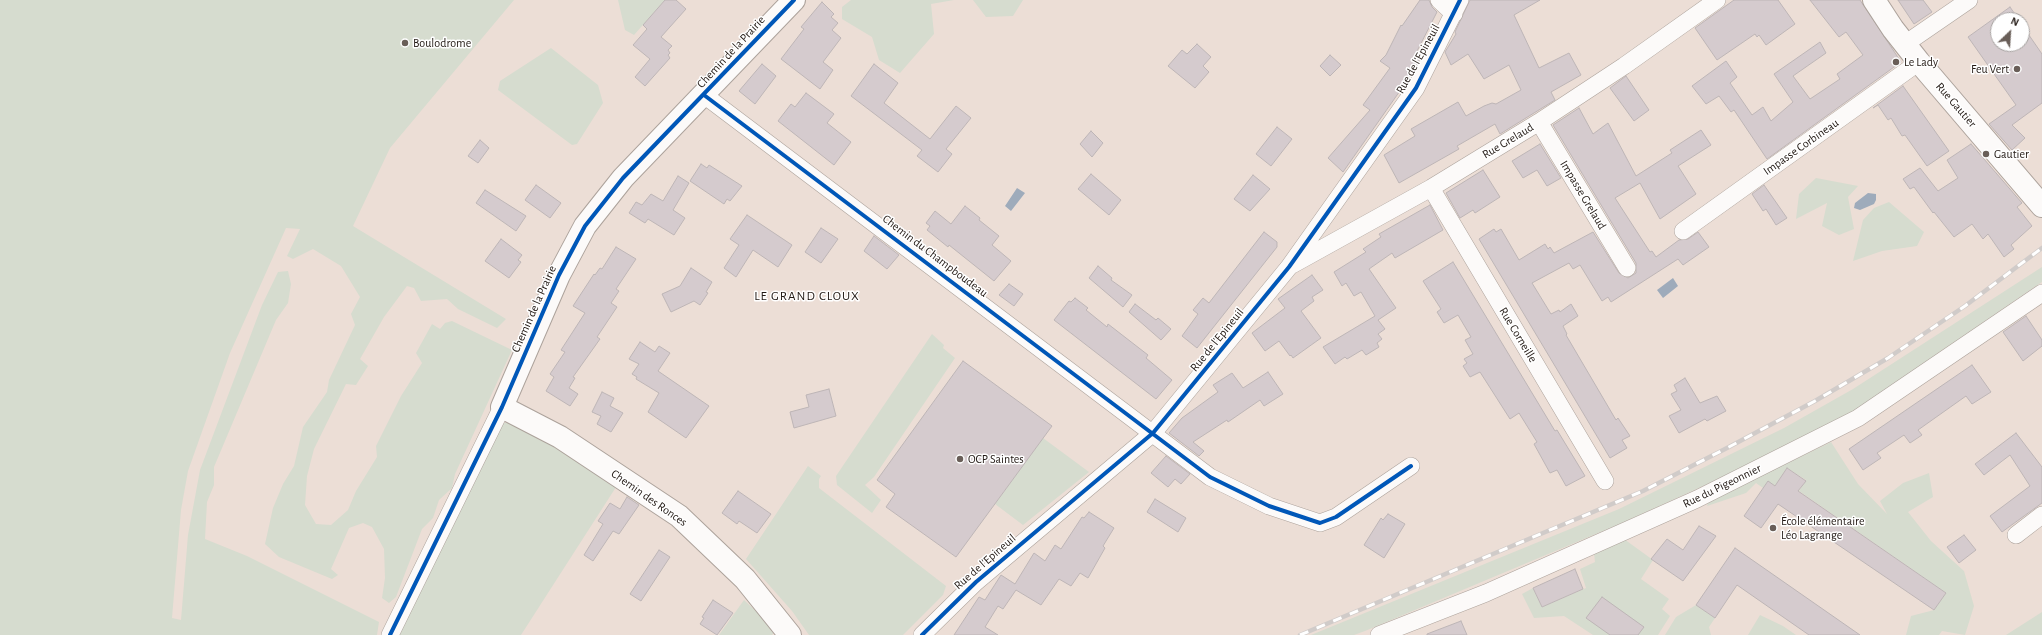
<!DOCTYPE html>
<html>
<head>
<meta charset="utf-8">
<style>
  body { margin:0 }
  #map { position:relative; width:2042px; height:635px; overflow:hidden; background:#ecded6; font-family:"Alegreya Sans",sans-serif }
  canvas { display:block }
  .north { position:absolute; left:1990px; top:12px; width:40px; height:40px; box-sizing:border-box; background:#fff; border:1px solid #a7a3a1; border-radius:50%; rotate:25deg; font-size:11px; font-weight:700; line-height:16px; text-align:center; color:#221914 }
  .north::after { content:''; display:block; margin:auto; width:14px; height:18px; background:#695e58; clip-path:polygon(50% 0,100% 100%,50% 72%,0 100%) }
</style>
</head>
<body>
<div id="map">
<canvas width="2042" height="635"></canvas>
<div class="north">N</div>
</div>
<script>
const ctx = document.querySelector('canvas').getContext('2d');
ctx.lineJoin = 'round';
function paint(path, color) {
  ctx.fillStyle = color;
  ctx.fill(path, 'evenodd');
}
function shape(rows) {
  const path = new Path2D();
  for (const r of rows) {
    path.moveTo(r[0], r[1]);
    for (let i = 2; i < r.length; i += 2) path.lineTo(r[i], r[i + 1]);
  }
  return path;
}
function stroke(path, color, width, dash) {
  ctx.strokeStyle = color;
  ctx.lineWidth = width;
  ctx.lineCap = dash ? 'butt' : 'round';
  ctx.setLineDash(dash || []);
  ctx.stroke(path);
}
function label(font, color, halo, rows, align = 'center') {
  ctx.font = font + ' "Alegreya Sans",sans-serif';
  ctx.lineWidth = 3;
  ctx.setLineDash([]);
  ctx.textBaseline = 'middle';
  ctx.strokeStyle = halo;
  ctx.fillStyle = color;
  for (const [text, x, y, turn = 0] of rows) {
    ctx.save();
    ctx.translate(x, y);
    ctx.rotate((+turn || 0) * Math.PI / 180);
    ctx.textAlign = isNaN(turn) ? turn : align;
    if (halo) ctx.strokeText(text, 0, 0);
    ctx.fillText(text, 0, 0);
    ctx.restore();
  }
}
paint(shape([
  [0,0,514,0,390,148,353,226,506,319,497,328,458,309,447,299,421,301,414,288,407,286,384,317,360,359,368,366,356,385,346,384,314,449,307,476,305,505,316,524,331,525,348,510,356,491,377,457,376,446,401,396,422,363,416,353,432,324,440,329,445,323,452,321,512,350,455,474,452,488,439,500,433,518,422,529,396,597,389,603,382,598,385,578,384,549,372,527,363,523,349,528,331,569,338,575,332,579,279,557,265,544,273,508,283,484,294,466,303,427,327,392,329,380,355,325,351,314,360,297,341,266,313,249,293,259,287,256,300,229,286,228,230,353,188,471,181,510,172,618,181,620,188,535,200,470,262,305,278,272,288,271,291,284,288,303,276,320,214,467,214,485,207,502,205,539,247,556,379,622,377,635,0,635],
  [618,0,665,0,634,35,625,30],
  [851,0,954,0,931,4,934,34,900,73,879,60,872,37,842,19,842,7],
  [973,0,1023,0,1013,16,986,17],
  [551,48,598,85,603,103,577,144,572,145,498,90,500,81],
  [1816,178,1858,186,1848,197,1854,229,1839,235,1822,226,1827,203,1796,219,1799,194],
  [1889,202,1924,232,1917,246,1882,251,1853,261,1863,220,1874,208],
  [2042,267,2042,282,1848,415,1802,441,1622,523,1365,631,1354,635,1311,635,1619,509,1784,428,1853,389],
  [932,334,944,345,943,348,955,358,874,477,865,485,881,500,872,513,837,485,836,476],
  [518,422,618,484,521,635,397,635,503,423],
  [1043,438,1089,472,1023,525,995,504],
  [1831,442,1858,484,1887,514,1880,501,1903,483,1929,473,1933,497,1908,512,1931,541,1964,571,1974,606,1965,635,1942,631,1939,635,1906,635,1911,616,1934,610,1946,593,1799,491,1806,480,1787,468,1775,486,1768,482,1763,488,1756,483,1746,493,1707,506,1709,501],
  [808,466,821,476,819,479,819,488,946,586,943,595,903,635,809,635,792,611,746,559],
  [1624,539,1653,560,1641,579,1669,599,1662,609,1670,616,1658,635,1593,635,1564,616,1534,618,1522,594,1533,588,1542,607,1586,588,1580,569,1595,562,1594,553],
  [744,600,776,630,772,635,719,635],
  [1696,605,1715,618,1709,627,1711,635,1665,635,1676,617],
  [2042,612,2042,635,2006,635],
  [1760,615,1783,626,1796,635,1748,635]
]), '#d6dccf');
paint(shape([
  [1017,188,1025,193,1011,211,1005,206],
  [1868,193,1876,194,1876,200,1874,204,1860,210,1854,208,1855,203],
  [1673,278,1678,286,1663,298,1657,290]
]), '#9eabbb');
const building = shape([
  [665,0,676,0,686,9,661,37,672,46,668,50,670,53,668,55,670,58,645,86,635,77,650,59,633,45,647,29,643,25,665,0],
  [1420,0,1429,0,1432,7,1437,12,1414,57,1419,60,1409,78,1343,172,1328,158,1370,110,1363,105,1390,68,1380,61,1386,55,1401,25,1402,26,1420,0],
  [1470,0,1540,0,1514,15,1539,68,1569,53,1581,75,1551,92,1555,100,1500,134,1495,124,1457,146,1459,149,1399,183,1384,155,1415,136,1411,129,1458,102,1466,116,1484,106,1492,103,1496,104,1521,90,1509,65,1484,79,1468,54,1451,65,1445,52,1456,34,1455,32,1470,0],
  [1734,0,1778,0,1795,24,1766,45,1759,35,1757,37,1755,34,1717,60,1695,28,1734,0],
  [1810,0,1860,0,1901,62,1767,159,1734,110,1731,112,1719,96,1706,104,1692,86,1726,61,1737,77,1730,83,1752,115,1763,107,1771,121,1793,102,1774,74,1820,42,1826,53,1793,76,1810,99,1840,79,1837,74,1863,55,1846,32,1839,37,1810,0],
  [1898,0,1923,0,1932,12,1914,24,1898,0],
  [822,2,834,14,831,17,838,23,832,30,841,38,823,62,833,70,820,89,781,59,804,29,801,27,822,2],
  [2010,7,2019,20,1998,20,1998,44,2022,44,2022,25,2042,54,2042,103,2012,125,2025,138,2012,150,1989,124,2016,105,1968,37,2010,7],
  [1197,44,1211,57,1203,66,1209,72,1195,88,1168,66,1182,50,1187,54,1197,44],
  [1330,55,1341,65,1330,76,1320,66,1330,55],
  [762,64,776,76,755,104,739,91,762,64],
  [874,64,898,83,884,103,930,139,956,106,971,118,946,149,952,154,938,172,917,156,922,150,851,96,874,64],
  [1626,76,1649,110,1634,121,1610,88,1626,76],
  [1903,86,1949,151,1927,166,1905,135,1902,136,1891,118,1888,120,1878,105,1873,108,1903,86],
  [806,93,834,114,827,123,851,142,834,165,778,121,791,104,795,107,806,93],
  [1579,108,1593,134,1608,123,1636,176,1672,153,1670,150,1701,130,1711,145,1678,166,1696,194,1660,219,1640,183,1615,198,1650,252,1652,251,1656,257,1679,240,1688,239,1698,232,1709,247,1683,265,1678,259,1611,302,1608,297,1602,301,1580,265,1573,269,1569,263,1532,283,1551,314,1559,310,1560,312,1571,304,1578,316,1563,326,1567,334,1566,335,1616,420,1618,418,1630,436,1622,440,1627,448,1610,458,1479,239,1494,229,1496,232,1501,229,1519,260,1545,244,1548,249,1550,247,1554,253,1593,232,1619,273,1628,278,1636,273,1636,263,1553,125,1579,108],
  [1277,127,1292,139,1271,166,1256,154,1277,127],
  [1091,131,1103,143,1092,157,1080,144,1091,131],
  [480,140,489,148,478,163,468,156,480,140],
  [1540,144,1561,178,1547,186,1537,170,1523,178,1512,161,1540,144],
  [1971,144,2022,203,2017,207,2032,226,2011,245,2014,249,2004,257,1988,234,1983,239,1972,224,1954,237,1934,212,1933,213,1914,187,1910,189,1903,179,1920,168,1938,191,1958,178,1947,160,1971,144],
  [701,164,707,168,709,165,742,186,730,201,727,199,724,204,690,181,701,164],
  [1483,170,1500,197,1475,213,1473,210,1460,218,1446,193,1483,170],
  [1091,174,1121,200,1109,215,1078,189,1091,174],
  [1253,175,1270,189,1250,211,1234,199,1253,175],
  [678,176,689,183,673,210,685,218,674,235,648,219,645,223,629,213,636,202,642,205,651,194,663,201,678,176],
  [536,185,561,203,550,218,525,200,536,185],
  [1764,185,1787,218,1776,225,1766,209,1763,211,1752,194,1764,185],
  [485,190,526,216,516,231,476,203,485,190],
  [1430,205,1443,230,1395,258,1392,253,1369,269,1396,308,1378,320,1385,329,1378,334,1382,339,1377,343,1379,347,1366,355,1362,350,1347,359,1345,357,1335,364,1323,347,1375,316,1361,292,1354,296,1346,283,1342,286,1334,272,1366,252,1363,249,1381,237,1379,234,1430,205],
  [965,206,980,218,979,220,999,236,992,245,1011,261,994,281,949,245,948,247,927,230,930,226,926,223,935,211,951,224,965,206],
  [747,215,792,245,778,267,753,250,736,277,724,268,739,245,730,239,747,215],
  [821,228,838,239,821,263,805,252,821,228],
  [1264,232,1277,242,1277,247,1197,348,1182,336,1198,314,1193,310,1203,298,1209,303,1264,232],
  [874,236,899,255,887,269,864,251,874,236],
  [501,239,522,255,518,260,521,262,509,278,485,261,501,239],
  [616,247,636,259,616,289,619,291,611,303,617,307,597,337,600,339,573,377,575,378,569,388,578,394,570,406,546,391,554,377,550,374,565,352,561,350,585,313,573,306,594,274,595,275,600,268,602,269,616,247],
  [1453,262,1555,431,1557,430,1585,476,1566,486,1557,470,1550,473,1534,444,1537,442,1519,413,1510,419,1480,372,1470,377,1463,366,1467,363,1464,359,1473,354,1465,340,1471,337,1458,315,1444,323,1437,312,1441,309,1423,281,1453,262],
  [1098,266,1112,278,1111,280,1132,295,1123,307,1089,278,1098,266],
  [691,268,712,282,706,292,708,293,700,305,694,301,671,312,662,294,680,286,691,268],
  [1312,275,1323,290,1312,297,1314,301,1301,311,1321,338,1293,358,1291,355,1290,356,1279,341,1265,351,1252,333,1285,308,1278,299,1312,275],
  [1009,284,1023,294,1014,306,999,295,1009,284],
  [1075,298,1088,308,1086,310,1107,327,1108,324,1148,355,1146,358,1172,380,1156,399,1054,320,1069,301,1071,302,1075,298],
  [1135,304,1156,320,1158,318,1171,329,1161,340,1129,312,1135,304],
  [2026,316,2042,340,2042,346,2023,361,2003,332,2026,316],
  [640,342,655,352,659,346,670,353,658,371,709,406,686,438,648,412,659,393,636,379,637,377,632,374,639,364,629,359,640,342],
  [963,361,1052,426,956,557,886,507,895,494,877,480,963,361],
  [1972,365,1991,392,1972,404,1966,396,1918,430,1922,435,1910,443,1904,435,1877,453,1881,458,1863,470,1849,449,1972,365],
  [1268,372,1283,394,1264,406,1260,400,1228,422,1227,420,1193,442,1204,451,1199,456,1169,433,1182,418,1218,392,1213,385,1232,373,1243,388,1268,372],
  [1685,378,1700,403,1717,396,1726,411,1707,421,1705,419,1679,433,1669,416,1681,410,1671,394,1677,391,1674,385,1685,378],
  [829,389,836,416,794,428,790,412,809,407,806,395,829,389],
  [602,392,614,398,610,406,623,413,611,432,597,424,601,416,592,412,602,392],
  [2016,433,2042,467,2042,503,2002,532,1990,516,2030,486,2010,455,1984,475,1975,464,2016,433],
  [1166,456,1190,474,1181,484,1175,479,1168,487,1151,473,1166,456],
  [1787,468,1806,481,1798,491,1946,593,1934,610,1778,504,1761,528,1744,516,1768,481,1775,486,1787,468],
  [738,491,771,514,757,533,739,521,737,524,722,513,738,491],
  [627,497,639,505,619,534,613,531,593,561,584,555,603,524,598,521,610,503,620,509,627,497],
  [1155,499,1186,518,1178,532,1147,512,1155,499],
  [1089,512,1114,528,1103,546,1105,548,1088,578,1080,573,1071,586,1059,579,1041,605,1016,590,1003,609,998,606,985,627,998,635,954,635,979,597,985,600,1001,575,1015,584,1034,553,1045,561,1055,545,1061,549,1082,517,1084,518,1089,512],
  [1388,514,1405,524,1384,558,1364,545,1381,518,1383,520,1388,514],
  [1699,526,1716,536,1683,581,1651,559,1667,539,1683,550,1699,526],
  [1964,535,1976,550,1959,563,1947,547,1964,535],
  [1735,548,1860,635,1809,635,1737,585,1715,618,1696,605,1735,548],
  [659,550,670,557,641,601,630,594,659,550],
  [1575,569,1583,589,1542,607,1533,588,1575,569],
  [1602,597,1644,627,1638,635,1610,635,1586,618,1602,597],
  [713,600,733,613,717,635,700,624,704,618,702,617,713,600],
  [1461,621,1467,635,1427,635,1427,634,1461,621]
]);
paint(building, '#d5cbce');
stroke(building, '#bdb5b6', 1);
const street = shape([
  [1439,0,1454,14],
  [1905,44,1969,0],
  [704,95,1210,477,1269,506,1320,523,1336,517,1411,466],
  [1539,122,1627,268],
  [1431,188,1605,481],
  [1683,231,1919,62],
  [1292,265,1431,188,1539,122,1624,66,1717,0],
  [2016,535,2042,515],
  [390,635,502,407],
  [922,635,976,582,1153,433,1289,267,1416,88,1460,0],
  [1379,635,1486,593,1697,499,1858,418,2042,293]
]);
const secondary = shape([
  [1874,0,1893,29,1919,62,2042,206],
  [790,635,745,579,679,516,560,437,502,407,559,275,585,226,623,178,794,0]
]);
stroke(street, '#aca29b', 18);
stroke(secondary, '#aca29b', 24);
stroke(street, '#fcfaf9', 17);
stroke(secondary, '#fcfaf9', 22);
const rail = shape([
  [1300,635,1643,491,1727,448,1815,401,1888,358,1965,306,2042,248]
]);
stroke(rail, '#d0cbc9', 4.5);
stroke(rail, '#fff', 3, [9]);
stroke(shape([
  [704,95,1210,477,1269,506,1320,523,1336,517,1411,466],
  [390,635,502,407,559,275,585,226,623,178,794,0],
  [922,635,976,582,1153,433,1289,267,1416,88,1460,0]
]), '#0057b8', 4);
for (const [x, y, r, color] of [
  [405,43,4,"#695e58"],
  [1896,62,4,"#695e58"],
  [2017,69,4,"#695e58"],
  [1986,154,4,"#695e58"],
  [960,459,4,"#695e58"],
  [1773,528,4,"#695e58"]
]) {
  const dot = new Path2D();
  dot.arc(x, y, r, 0, 2 * Math.PI);
  ctx.fillStyle = color;
  ctx.fill(dot);
  stroke(dot, '#fff', 1.5);
}
label('12px', '#221914', '#fff', [
  ["Boulodrome",413,43],
  ["Le Lady",1904,62],
  ["Feu Vert",2009,69,"right"],
  ["Gautier",1994,154],
  ["OCP Saintes",968,459],
  ["École élémentaire",1781,521],
  ["Léo Lagrange",1781,535]
], 'left');
label('12px', '#221914', '#fff', [
  ["Chemin de la Prairie",731,52,-47],
  ["Rue de l'Epineuil",1418,59,-61],
  ["Rue Gautier",1956,105,49],
  ["Rue Grelaud",1508,141,-31],
  ["Impasse Corbineau",1801,147,-35],
  ["Impasse Grelaud",1583,195,59],
  ["Chemin du Champboudeau",935,256,37],
  ["Chemin de la Prairie",534,309,-66],
  ["Rue Corneille",1518,335,59],
  ["Rue de l'Epineuil",1217,340,-51],
  ["Rue du Pigeonnier",1722,486,-26],
  ["Chemin des Ronces",649,498,35],
  ["Rue de l'Epineuil",985,562,-41]
]);
ctx.letterSpacing = '1px';
label('13px', '#221914', '#fff', [
  ["LE GRAND CLOUX",807,296]
]);
ctx.letterSpacing = '0px';
</script>
</body>
</html>
